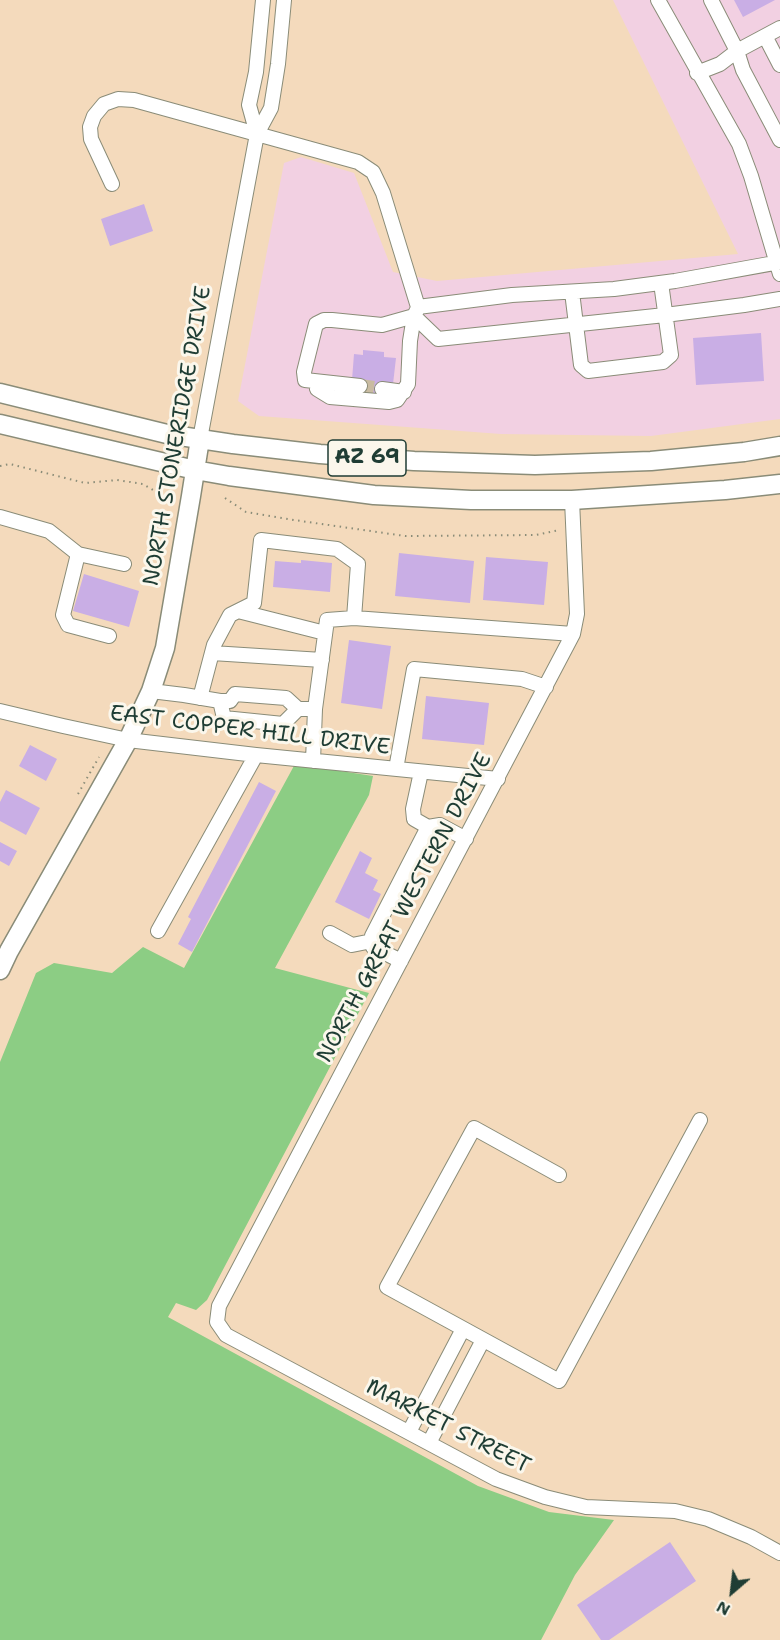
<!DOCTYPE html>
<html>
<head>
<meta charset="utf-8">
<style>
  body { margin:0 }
  #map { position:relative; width:780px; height:1640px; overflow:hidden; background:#f4dabc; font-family:"Shantell Sans",sans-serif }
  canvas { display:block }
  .north { position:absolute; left:702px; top:1562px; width:60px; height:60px; -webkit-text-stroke:4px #fbf7ec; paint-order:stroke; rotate:208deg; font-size:16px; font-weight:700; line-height:24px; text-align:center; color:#1f3d34 }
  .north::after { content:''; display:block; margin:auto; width:21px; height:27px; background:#1f3d34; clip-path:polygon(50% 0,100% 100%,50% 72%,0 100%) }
</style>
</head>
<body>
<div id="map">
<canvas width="780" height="1640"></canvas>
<div class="north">N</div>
</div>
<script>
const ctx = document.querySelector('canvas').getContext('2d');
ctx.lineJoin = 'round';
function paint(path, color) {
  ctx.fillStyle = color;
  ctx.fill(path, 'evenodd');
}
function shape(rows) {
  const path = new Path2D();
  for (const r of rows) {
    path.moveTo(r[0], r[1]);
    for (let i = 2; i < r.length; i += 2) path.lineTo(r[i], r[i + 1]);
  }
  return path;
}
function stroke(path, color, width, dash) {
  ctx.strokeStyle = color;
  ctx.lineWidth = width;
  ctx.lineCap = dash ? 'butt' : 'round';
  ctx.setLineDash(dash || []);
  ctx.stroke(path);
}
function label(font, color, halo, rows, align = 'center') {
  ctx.font = font + ' "Shantell Sans",sans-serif';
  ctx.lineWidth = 6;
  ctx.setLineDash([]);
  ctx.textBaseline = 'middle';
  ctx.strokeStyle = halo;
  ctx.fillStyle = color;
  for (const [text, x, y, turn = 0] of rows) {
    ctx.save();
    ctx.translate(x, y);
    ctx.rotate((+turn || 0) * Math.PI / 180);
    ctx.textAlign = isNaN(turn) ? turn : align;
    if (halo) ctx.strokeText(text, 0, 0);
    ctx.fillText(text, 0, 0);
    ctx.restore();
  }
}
paint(shape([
  [613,0,780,0,780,419,651,436,501,434,259,416,238,401,284,163,301,157,354,173,393,272,437,281,738,254]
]), '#f2d0e2');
paint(shape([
  [295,764,373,776,369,795,275,968,369,993,207,1300,196,1310,176,1303,168,1317,478,1486,549,1512,614,1520,575,1575,541,1640,0,1640,0,1062,36,973,54,963,112,973,143,947,184,968]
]), '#8ccd84');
paint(shape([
  [734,0,775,0,743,17],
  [144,204,153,231,110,246,101,219],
  [761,333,764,381,696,385,693,338],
  [363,350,384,352,384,357,396,358,393,384,383,383,381,401,359,398,361,380,352,380,354,354,363,355],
  [399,553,474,561,470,603,395,596],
  [486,557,548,562,544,605,483,600],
  [301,560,332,563,330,592,273,587,275,561,301,563],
  [84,574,139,591,129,627,73,611],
  [349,640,391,646,382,709,341,703],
  [426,696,489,703,484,745,422,739],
  [30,745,57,759,46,781,19,766],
  [259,782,276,791,192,952,178,944,191,919,188,917],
  [6,790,40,808,26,835,0,821,0,802],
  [0,842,17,851,9,866,0,861],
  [360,851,372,858,365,873,378,880,373,890,381,894,369,919,335,902],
  [670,1542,696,1581,609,1640,601,1640,577,1605]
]), '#c9aee5');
stroke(shape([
  [360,386,382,389]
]), '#c9bba1', 14, [14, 7]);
const minor = shape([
  [658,0,739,144,751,176,780,274],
  [711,0,737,51,743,70,780,140],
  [765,36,780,65],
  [697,73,720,64,737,51,780,28],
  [257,134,249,105,256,72,263,0],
  [112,184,91,139,90,127,94,116,104,104,118,99,134,100,358,162,373,172,383,193,418,307,512,295,614,289,675,281,780,262],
  [572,292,581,365,588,371,663,362,671,355,661,283],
  [414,316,438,339,665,315,744,305,780,299],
  [360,386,305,380,304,372,316,324,324,320,332,320,382,325,414,316],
  [317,389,330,397,389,402,397,400,408,384,410,341,414,316,417,310],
  [382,389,404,392],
  [200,439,257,134,271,108,278,64,284,0],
  [572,500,577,614,573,634,219,1306,217,1322,226,1335,496,1479,545,1497,586,1507,675,1511,708,1519,751,1537,780,1553],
  [0,517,49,531,78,554,63,615,68,625,109,636],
  [78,554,124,564],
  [238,611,325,633],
  [354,618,573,634],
  [212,653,322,660],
  [151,691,184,695,220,701,224,718,283,724,298,709,315,709,313,761],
  [200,698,214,645,230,615,254,603,261,540,337,549,358,564,354,618,327,620,315,709],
  [220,701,230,701,235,694,286,698,298,709],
  [0,711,63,726,128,740,256,755,498,779],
  [396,769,414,669,522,679,546,687],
  [421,772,413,809,414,819,428,827],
  [158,931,256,755],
  [330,933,352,945,372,941],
  [401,961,373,947,372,936,428,827,440,825,466,839],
  [559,1175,474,1128,387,1287,559,1381,700,1120],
  [409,1432,463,1329],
  [429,1443,483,1340]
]);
const major = shape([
  [0,393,167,434,233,444,320,454,414,461,535,465,651,461,744,452,780,446],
  [0,424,195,470,229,476,374,495,471,500,572,500,725,490,780,484],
  [0,970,9,951,128,740,151,691,165,648,191,496,200,439]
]);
stroke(minor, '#8a8c78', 16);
stroke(major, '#8a8c78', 21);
stroke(shape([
  [0,466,10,464,85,483,117,480,143,484,158,493],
  [225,498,246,512,294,520,405,536,536,535,559,530],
  [78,794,99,757]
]), '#8a8c78', 2, [1.5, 4.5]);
stroke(minor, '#fff', 14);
stroke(major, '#fff', 18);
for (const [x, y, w] of [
  [367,458,78]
]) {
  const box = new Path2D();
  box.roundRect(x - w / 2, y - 18, w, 36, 4.5);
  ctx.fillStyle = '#fbf7ec';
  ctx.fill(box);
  stroke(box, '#1f3d34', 1.5);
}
label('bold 21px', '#1f3d34', null, [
  ["AZ 69",367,458]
]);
label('22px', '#1f3d34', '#fbf7ec', [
  ["NORTH STONERIDGE DRIVE",178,436,-80],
  ["EAST COPPER HILL DRIVE",250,731,7],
  ["NORTH GREAT WESTERN DRIVE",405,908,-62],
  ["MARKET STREET",448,1427,27]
]);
</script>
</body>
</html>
